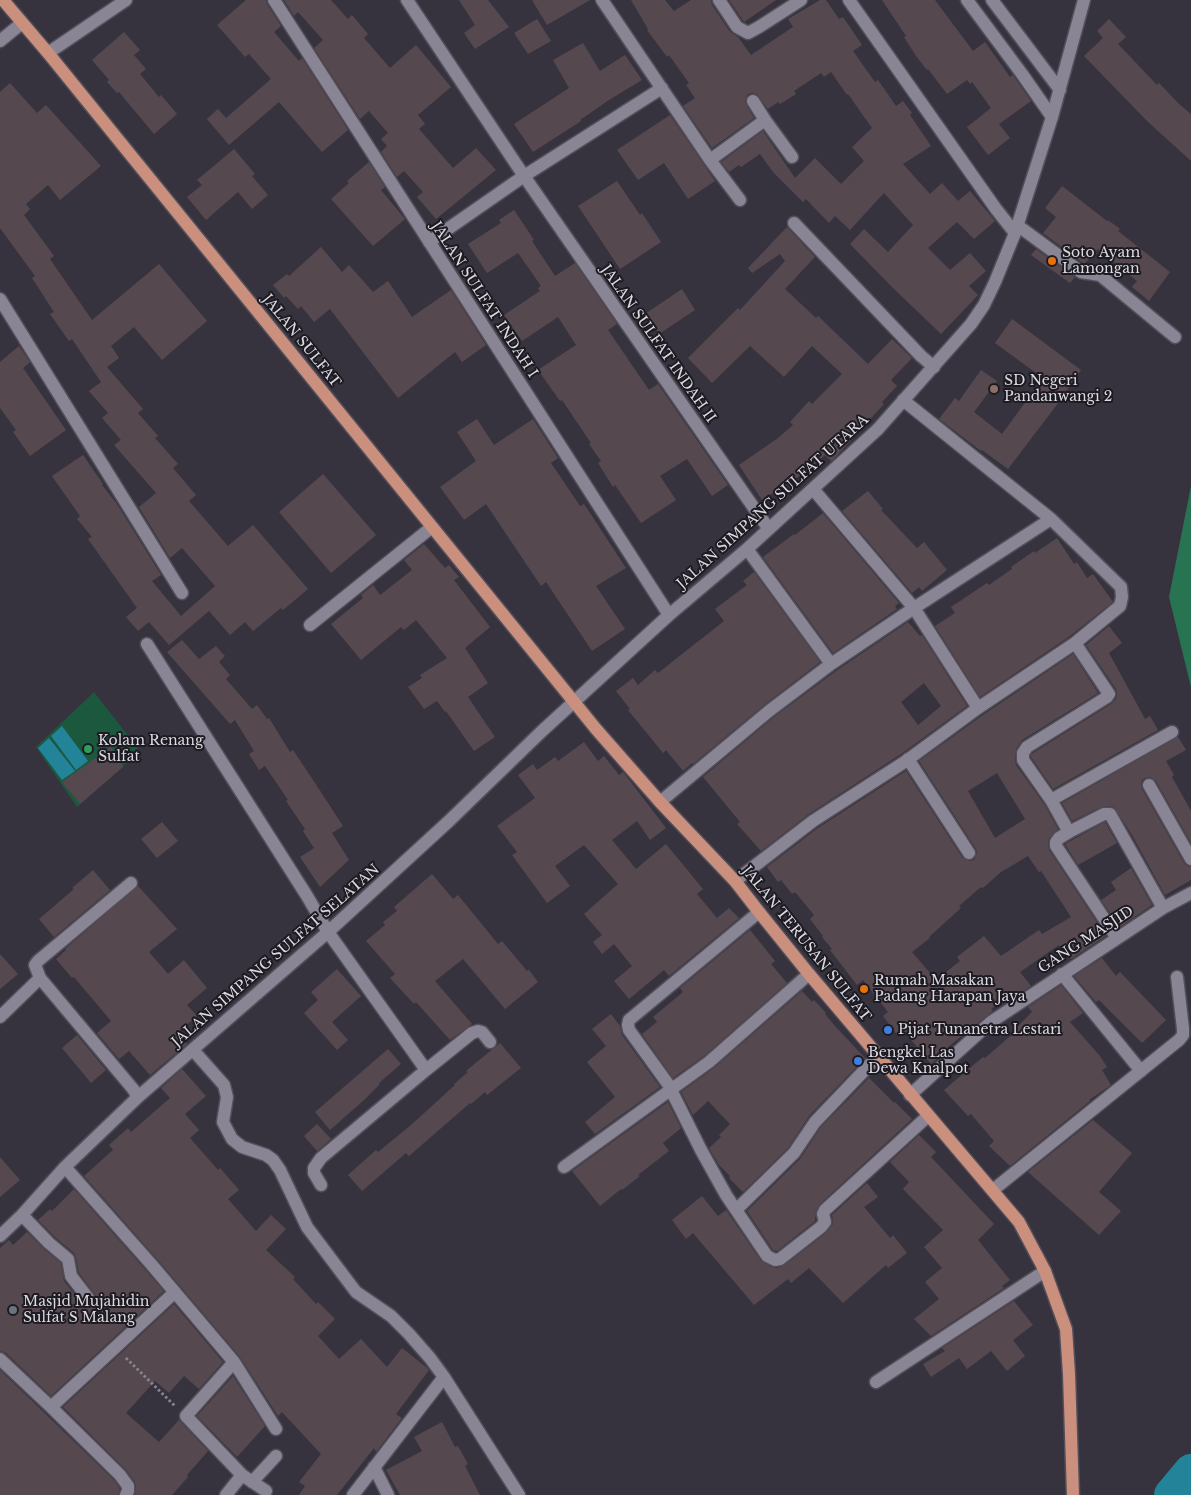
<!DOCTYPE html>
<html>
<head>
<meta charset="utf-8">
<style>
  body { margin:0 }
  canvas { display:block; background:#36333f }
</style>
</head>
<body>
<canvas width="1191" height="1495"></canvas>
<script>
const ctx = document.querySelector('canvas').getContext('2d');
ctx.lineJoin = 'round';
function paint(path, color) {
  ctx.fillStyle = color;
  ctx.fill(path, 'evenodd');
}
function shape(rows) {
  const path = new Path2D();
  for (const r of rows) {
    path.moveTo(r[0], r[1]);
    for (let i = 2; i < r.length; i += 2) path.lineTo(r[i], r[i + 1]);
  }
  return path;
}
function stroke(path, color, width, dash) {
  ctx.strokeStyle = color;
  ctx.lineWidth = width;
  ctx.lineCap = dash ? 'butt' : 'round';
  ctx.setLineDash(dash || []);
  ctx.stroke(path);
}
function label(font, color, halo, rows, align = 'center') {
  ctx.font = font + ' "Libre Baskerville",serif';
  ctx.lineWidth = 4;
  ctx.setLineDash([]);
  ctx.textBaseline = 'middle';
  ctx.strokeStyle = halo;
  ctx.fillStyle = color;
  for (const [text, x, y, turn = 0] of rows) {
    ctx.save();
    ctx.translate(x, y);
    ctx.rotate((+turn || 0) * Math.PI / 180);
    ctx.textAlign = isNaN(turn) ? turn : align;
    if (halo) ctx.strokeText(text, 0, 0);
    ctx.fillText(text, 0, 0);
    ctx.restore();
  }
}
paint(shape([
  [94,692,140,751,77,807,36,747]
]), '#1b583e');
paint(shape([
  [1191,486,1191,687,1169,597]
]), '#287352');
paint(shape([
  [62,726,88,761,76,770,51,736],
  [49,738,75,771,62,780,38,748]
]), '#238399');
stroke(shape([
  [1171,1495,1191,1471]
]), '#238399', 34);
paint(shape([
  [246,0,266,0,267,4,281,26,274,32,299,61,302,58,348,130,322,152,279,102,229,145,207,119,218,109,226,118,271,79,249,54,245,57,217,25],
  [284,0,331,0,348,19,352,15,368,34,364,38,390,68,416,45,451,87,418,115,425,124,419,129,453,168,476,148,496,170,436,219,417,197,423,192,404,171,397,177,381,152,387,146,381,139,388,133,369,111,360,119,314,48,323,40,298,12,294,16],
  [459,0,488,0,509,27,475,49,464,33,475,25],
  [532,0,590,0,547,25],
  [631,0,665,0,674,11,691,0,711,0,712,5,730,32,738,37,751,55,793,27,788,19,820,0,826,0,839,19,843,17,862,45,853,51,875,82,878,80,896,106,903,101,912,113,910,115,931,146,903,164,930,194,942,183,958,201,970,191,995,221,974,239,957,222,928,248,950,270,970,253,986,271,969,286,978,295,941,334,892,287,850,244,864,229,888,252,913,225,884,193,850,230,835,216,829,223,806,199,803,202,773,172,760,154,741,167,739,165,729,172,721,162,763,131,795,178,815,158,841,184,864,161,852,147,872,128,848,94,847,95,831,72,824,77,821,73,794,91,796,94,780,104,778,102,768,109,757,94,752,93,748,94,746,98,745,102,754,118,712,148,683,106,695,98,686,85,689,83,669,55,667,57,647,30,648,29],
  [729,0,776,0,744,22],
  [882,0,935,0,973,51,985,42,1010,77,1013,75,1031,101,999,124,1010,138,988,155,967,127,991,108,972,82,970,84,967,80,947,94,928,69,927,70,916,56,904,37,906,36],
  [537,19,551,41,528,54,514,33],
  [1109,19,1126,37,1118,44,1157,85,1159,83,1179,104,1191,114,1191,161,1147,121,1084,56,1103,38,1097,31],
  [124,32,140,50,134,55,146,69,140,74,159,97,161,95,177,114,154,134,119,92,117,93,107,82,109,80,92,60],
  [583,43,600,71,625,55,642,80,609,100,580,120,581,121,533,152,514,124,569,88,553,60],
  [10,83,37,113,46,105,101,166,60,200,48,185,26,204,30,209,24,215,54,256,50,259,92,320,159,264,207,321,162,360,134,327,111,346,119,358,107,367,143,409,138,413,158,436,155,438,178,464,173,468,196,495,189,501,228,546,253,525,308,589,283,610,281,608,253,631,245,622,230,635,209,611,169,645,149,622,138,631,126,617,137,608,88,539,92,537,77,519,80,516,52,476,83,455,103,484,102,485,117,504,161,575,152,581,181,616,215,586,182,548,170,558,139,507,156,493,114,445,121,440,102,418,108,413,89,391,101,382,72,339,69,341,50,314,54,312,32,278,35,276,0,228,0,92],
  [670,115,715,181,688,199,664,163,638,180,617,150],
  [234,149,255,174,252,176,268,195,252,209,238,192,206,220,187,197,202,185,197,180],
  [369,162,385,187,381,190,405,219,373,246,331,199,349,183,347,181],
  [617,181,640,215,642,213,661,242,620,269,578,206],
  [1062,186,1107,221,1108,220,1120,229,1118,231,1170,272,1149,301,1132,287,1137,281,1098,249,1084,264,1043,233,1056,217,1045,208],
  [514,210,534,240,532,241,555,276,575,263,617,324,608,330,649,390,658,384,728,485,712,496,687,459,660,476,676,500,641,523,615,485,613,487,598,463,601,461,589,444,591,443,562,400,560,401,538,370,576,345,558,317,522,341,504,315,540,291,538,288,541,286,518,253,487,273,468,244,501,223,499,220],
  [787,227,815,257,785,289,816,318,818,316,868,364,892,339,912,358,891,380,897,386,882,402,884,404,833,460,831,461,825,455,807,471,762,500,739,465,778,438,793,425,790,422,809,401,812,404,842,374,812,346,784,377,750,346,712,383,688,358,738,308,740,310,785,261,780,254,752,273,748,268],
  [321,247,342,272,349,265,373,292,388,281,412,317,451,290,486,345,462,362,455,352,398,398,330,309,314,322,301,306,298,309,286,296,284,298,273,285,287,274,289,276],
  [1036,249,1075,277,1070,283,1031,255],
  [682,289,695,310,659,334,645,314],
  [1012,319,1081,370,1061,398,1062,398,1008,469,982,450,981,451,939,419,955,398,959,401,981,370,997,381,974,412,1002,434,1043,378,995,343],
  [19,346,30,362,23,368,66,430,30,456,13,432,16,430,0,408,0,362],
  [477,419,494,445,533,419,558,458,551,463,580,506,584,504,626,568,596,586,625,629,592,651,546,582,541,586,486,504,464,520,440,487,476,461,457,432],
  [323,474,376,535,331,573,279,512],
  [868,491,883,509,881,510,917,548,924,542,947,570,922,591,919,587,912,593,842,511],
  [823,513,899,603,895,606,897,609,833,653,763,557,794,534,795,535],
  [1057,538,1074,564,1077,562,1087,578,1093,574,1113,602,1070,636,980,697,935,626,955,613,951,607,987,583,989,585,1012,569,1011,567,1034,551,1035,553],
  [424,544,445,568,449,565,459,577,454,580,490,627,465,648,488,683,468,697,495,737,474,751,446,711,445,712,437,701,424,709,408,687,422,678,420,675,447,658,416,620,404,630,401,627,361,660,331,624,363,598,361,595,373,585,380,595,412,570,404,560],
  [754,572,820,662,764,705,693,764,692,763,683,771,666,750,663,753,628,710,630,709,616,691,633,678,638,685,655,670,658,673,724,621,715,609,747,585,743,581],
  [908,622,920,636,922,635,967,706,901,754,809,814,761,851,737,824,740,822,703,777,774,717,836,671],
  [924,683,941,706,918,725,901,702],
  [1109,626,1122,643,1109,653,1145,719,1150,716,1158,730,1053,789,1031,757,1031,755,1033,753,1111,704,1116,699,1117,695,1116,689,1086,645],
  [182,640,199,659,216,646,225,656,219,662,230,675,226,679,252,709,257,705,267,719,269,718,290,752,293,750,315,783,343,826,332,833,349,860,320,887,300,857,314,848,303,831,305,829,286,801,288,800,265,766,259,770,249,754,254,751,235,720,230,724,167,652],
  [1073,654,1098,693,1022,740,1016,749,1015,760,1016,765,1044,804,1058,829,1049,838,1048,842,1049,850,1106,936,1071,959,1059,945,1020,972,1031,986,1017,995,1014,991,991,1009,993,1011,948,1047,949,1049,931,1064,904,1031,898,1036,883,1016,888,1012,863,980,857,985,830,950,832,949,822,937,823,936,810,919,814,915,795,892,792,894,781,880,778,882,767,867,818,828,906,771,962,857,969,861,974,860,977,853,976,849,919,761,983,715],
  [997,773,1025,819,995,838,968,791],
  [1028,856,1039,872,1041,871,1071,917,1042,934,1039,930,1001,956,984,936,957,957,960,961,936,980,912,952,930,938,929,937,961,908,959,906,981,887,983,888,1001,872],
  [1178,737,1186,750,1166,761,1174,775,1172,777,1191,811,1191,843,1156,781,1150,777,1145,778,1142,780,1141,784,1142,789,1184,863,1187,866,1191,867,1191,880,1165,895,1132,835,1114,807,1110,806,1101,807,1072,821,1062,803],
  [584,742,598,761,604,756,619,775,623,772,666,828,650,840,637,821,612,840,636,869,666,844,703,889,697,894,717,918,729,908,739,918,669,976,664,970,629,999,614,981,632,966,614,944,602,954,593,942,602,935,584,914,618,884,584,845,555,866,570,886,547,903,512,855,517,852,497,826,535,798,518,775,533,764,537,770,555,757,558,761],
  [111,747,123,767,80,804,62,782],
  [162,822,178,841,157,858,141,839],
  [1105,822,1117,843,1078,865,1065,844],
  [1131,868,1152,905,1120,927,1101,900,1116,890,1111,882],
  [93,870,110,890,54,937,39,919,74,889,72,888],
  [432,874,453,899,458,895,498,944,502,941,527,971,529,970,538,982,505,1009,463,959,435,981,472,1024,450,1040,416,1002,414,1004,390,978,395,974,366,941,385,925,383,922,397,911,394,907],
  [138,886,177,929,149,952,168,974,184,960,207,988,187,1005,197,1016,177,1033,187,1044,150,1075,129,1051,119,1059,97,1033,111,1021,74,977,72,978,56,959,66,950,65,949],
  [750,930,775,961,771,964,787,983,704,1056,673,1078,642,1034,657,1022,653,1017,683,992,680,988],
  [0,954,18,974,0,989],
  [1102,958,1116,976,1120,972,1166,1020,1142,1043,1099,1000,1096,1002,1074,976],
  [337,969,361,996,332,1022,348,1040,337,1050,304,1013,318,1000,311,992],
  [1061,985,1083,1013,1070,1022,1100,1056,1107,1067,1102,1070,1111,1085,1089,1100,1090,1101,1010,1166,989,1146,994,1141,971,1114,968,1116,944,1090,983,1057,985,1058,1015,1032,1013,1031,1032,1012,1028,1007],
  [802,991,812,1002,814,1000,826,1013,825,1014,835,1026,865,1058,809,1116,788,1148,743,1192,729,1178,730,1176,719,1165,709,1148,721,1137,719,1135,730,1124,708,1101,693,1115,681,1092,714,1068],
  [611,1014,620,1026,622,1035,660,1087,595,1134,585,1122,615,1097,587,1062,606,1046,592,1029],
  [77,1035,106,1070,91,1083,62,1048],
  [500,1043,521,1068,487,1095,485,1092,471,1104,470,1103,409,1156,406,1153,362,1191,348,1175,376,1150,378,1152,411,1125,455,1085,454,1084,468,1072,466,1071],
  [388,1049,401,1064,379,1083,380,1084,364,1100,330,1130,315,1112],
  [182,1069,206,1096,185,1114,199,1130,190,1138,218,1170,220,1168,239,1190,228,1199,256,1231,271,1215,286,1229,266,1250,295,1277,293,1279,316,1304,318,1302,335,1319,318,1336,339,1359,361,1339,387,1367,402,1348,426,1367,429,1370,396,1414,402,1418,376,1452,374,1448,337,1495,299,1495,305,1486,299,1482,321,1454,282,1412,278,1416,240,1357,157,1259,84,1176,113,1150,109,1145,128,1128,131,1132,170,1098,161,1088],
  [869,1078,894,1103,895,1102,912,1119,820,1204,816,1211,815,1221,777,1251,773,1250,747,1211,800,1159,821,1127],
  [668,1102,681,1128,663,1143,669,1151,638,1175,640,1176,622,1190,621,1189,600,1206,572,1171],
  [1093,1120,1132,1153,1099,1192,1121,1211,1099,1235,1028,1172],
  [317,1124,331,1139,317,1151,304,1136],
  [919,1135,936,1152,931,1157,994,1224,978,1240,1010,1280,1002,1286,1004,1288,931,1336,914,1319,939,1299,925,1282,942,1268,924,1247,943,1230,903,1189,909,1182,890,1162],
  [0,1157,20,1180,0,1197],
  [867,1183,878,1197,864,1207,890,1238,893,1235,907,1253,888,1268,886,1265,843,1303,809,1268,791,1283,788,1279,754,1305,693,1233,686,1239,672,1220,702,1196,718,1216,726,1210,761,1261,771,1267,777,1268,785,1265,826,1233,833,1224,832,1215],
  [74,1189,164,1291,51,1396,6,1353,0,1351,0,1248,9,1240,13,1245,27,1232,44,1249,61,1263,64,1281,82,1303,89,1306,93,1304,96,1301,96,1296,79,1273,76,1258,74,1253,55,1237,38,1220,50,1209,52,1211],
  [1014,1301,1033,1325,1013,1340,1025,1356,1007,1371,991,1351,967,1369,959,1358,931,1377,923,1364,945,1351,942,1348],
  [174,1304,223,1362,199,1389,184,1376,169,1393,155,1381,126,1413,159,1442,179,1420,208,1451,187,1475,188,1477,172,1495,135,1495,136,1486,135,1482,126,1470,63,1407],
  [0,1370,114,1480,120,1489,118,1495,0,1495],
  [233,1376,265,1426,237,1457,197,1416],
  [442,1422,455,1447,458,1446,468,1464,465,1466,480,1495,400,1495,386,1470,422,1451,414,1437]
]), '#56484f');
const minor = shape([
  [274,0,669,615],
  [407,0,524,176,754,508,769,529],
  [602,0,710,160,740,200],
  [719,0,737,27,748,33,759,27,801,0],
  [849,0,996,209,1015,233],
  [967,0,1022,74,1052,117],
  [992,0,1060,90],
  [0,41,22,23],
  [48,53,126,0],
  [753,101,765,120],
  [710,160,765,120,792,157],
  [794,223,921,356,934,367],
  [1017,225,1081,272,1100,275,1175,337],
  [429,242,524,176,662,88],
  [0,299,182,593],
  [813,489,914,608,978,708],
  [747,549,831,664],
  [310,625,432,527],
  [1075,643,1109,694,1107,697,1027,747,1023,753,1023,760,1051,800,1069,832,1059,838,1056,842,1056,846,1117,938],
  [147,644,307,896,328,932,426,1070,321,1158,314,1168,314,1173,321,1185],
  [908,759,969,853],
  [1149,785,1191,859],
  [1051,800,1172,732],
  [660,802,769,711,831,664,914,608,1051,519],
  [1069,832,1104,814,1110,814,1163,908],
  [735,881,813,821,906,761,978,708,1075,643,1120,606,1122,597,1121,587,1051,519,903,400],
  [759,912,629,1020,628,1025,629,1030,668,1084,701,1150,726,1195,767,1256,775,1260,780,1259,821,1227,825,1222,823,1214,825,1210,928,1116],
  [1062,974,1141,1071],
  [40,978,133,1089,138,1097],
  [0,1017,40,978,35,965,38,961,131,883],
  [193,1050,224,1085,227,1097,223,1122,232,1139,242,1147,266,1155,273,1160,280,1170,307,1227,356,1292,391,1316,409,1334,430,1358,444,1377,353,1495],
  [426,1070,472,1033,478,1031,482,1032,490,1042],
  [910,1095,991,1022,1163,908,1191,893],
  [65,1167,151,1264,234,1362,276,1429],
  [564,1167,709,1062,809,974],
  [993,1190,1179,1040,1183,1035,1183,1029,1177,977],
  [736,1210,794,1153,815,1122,879,1055],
  [22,1215,49,1243,68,1259,71,1276,88,1298],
  [0,1236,22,1215,65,1167,138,1097,328,932,449,821,542,731,669,615,747,549,878,429,971,324,984,305,995,282,1015,233,1052,117,1084,0],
  [0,1359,51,1407,120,1475,128,1486,128,1491,126,1495],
  [234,1362,186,1416,242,1475,266,1491],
  [444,1377,519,1495],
  [876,1382,1045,1271],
  [51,1407,175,1292],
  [374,1467,388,1495],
  [252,1482,276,1456],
  [226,1495,242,1475]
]);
const major = shape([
  [3,0,48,53,596,729,660,802,735,881,759,912,809,974,1019,1222,1045,1271,1066,1329,1069,1374,1073,1495]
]);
stroke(minor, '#524f5a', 15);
stroke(major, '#524f5a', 15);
stroke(shape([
  [126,1358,175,1406]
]), '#87858f', 3, [2.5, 2.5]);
stroke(minor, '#898594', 12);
stroke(major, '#ca8f7d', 12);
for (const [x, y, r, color] of [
  [1052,261,5,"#e8710a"],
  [994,389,5,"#8d6e63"],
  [88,749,5,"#2e9e5b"],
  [864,989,5,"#e8710a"],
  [888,1030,5,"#3f7fe0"],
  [858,1061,5,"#3f7fe0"],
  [13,1310,5,"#6b7280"]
]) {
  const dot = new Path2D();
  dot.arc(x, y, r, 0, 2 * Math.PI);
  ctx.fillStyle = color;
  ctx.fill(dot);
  stroke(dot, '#1d1b21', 2);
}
label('14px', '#dbd9e1', '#1d1b21', [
  ["Soto Ayam",1062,253],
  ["Lamongan",1062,269],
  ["SD Negeri",1004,381],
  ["Pandanwangi 2",1004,397],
  ["Kolam Renang",98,741],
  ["Sulfat",98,757],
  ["Rumah Masakan",874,981],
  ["Padang Harapan Jaya",874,997],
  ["Pijat Tunanetra Lestari",898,1030],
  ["Bengkel Las",868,1053],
  ["Dewa Knalpot",868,1069],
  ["Masjid Mujahidin",23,1302],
  ["Sulfat S Malang",23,1318]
], 'left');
label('14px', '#dbd9e1', '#1d1b21', [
  ["JALAN SULFAT INDAH I",484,300,57],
  ["JALAN SULFAT",301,341,51],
  ["JALAN SULFAT INDAH II",658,344,55],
  ["JALAN SIMPANG SULFAT UTARA",773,502,-42],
  ["GANG MASJID",1086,940,-33],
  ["JALAN TERUSAN SULFAT",806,944,51],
  ["JALAN SIMPANG SULFAT SELATAN",276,956,-41]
]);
</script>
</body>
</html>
